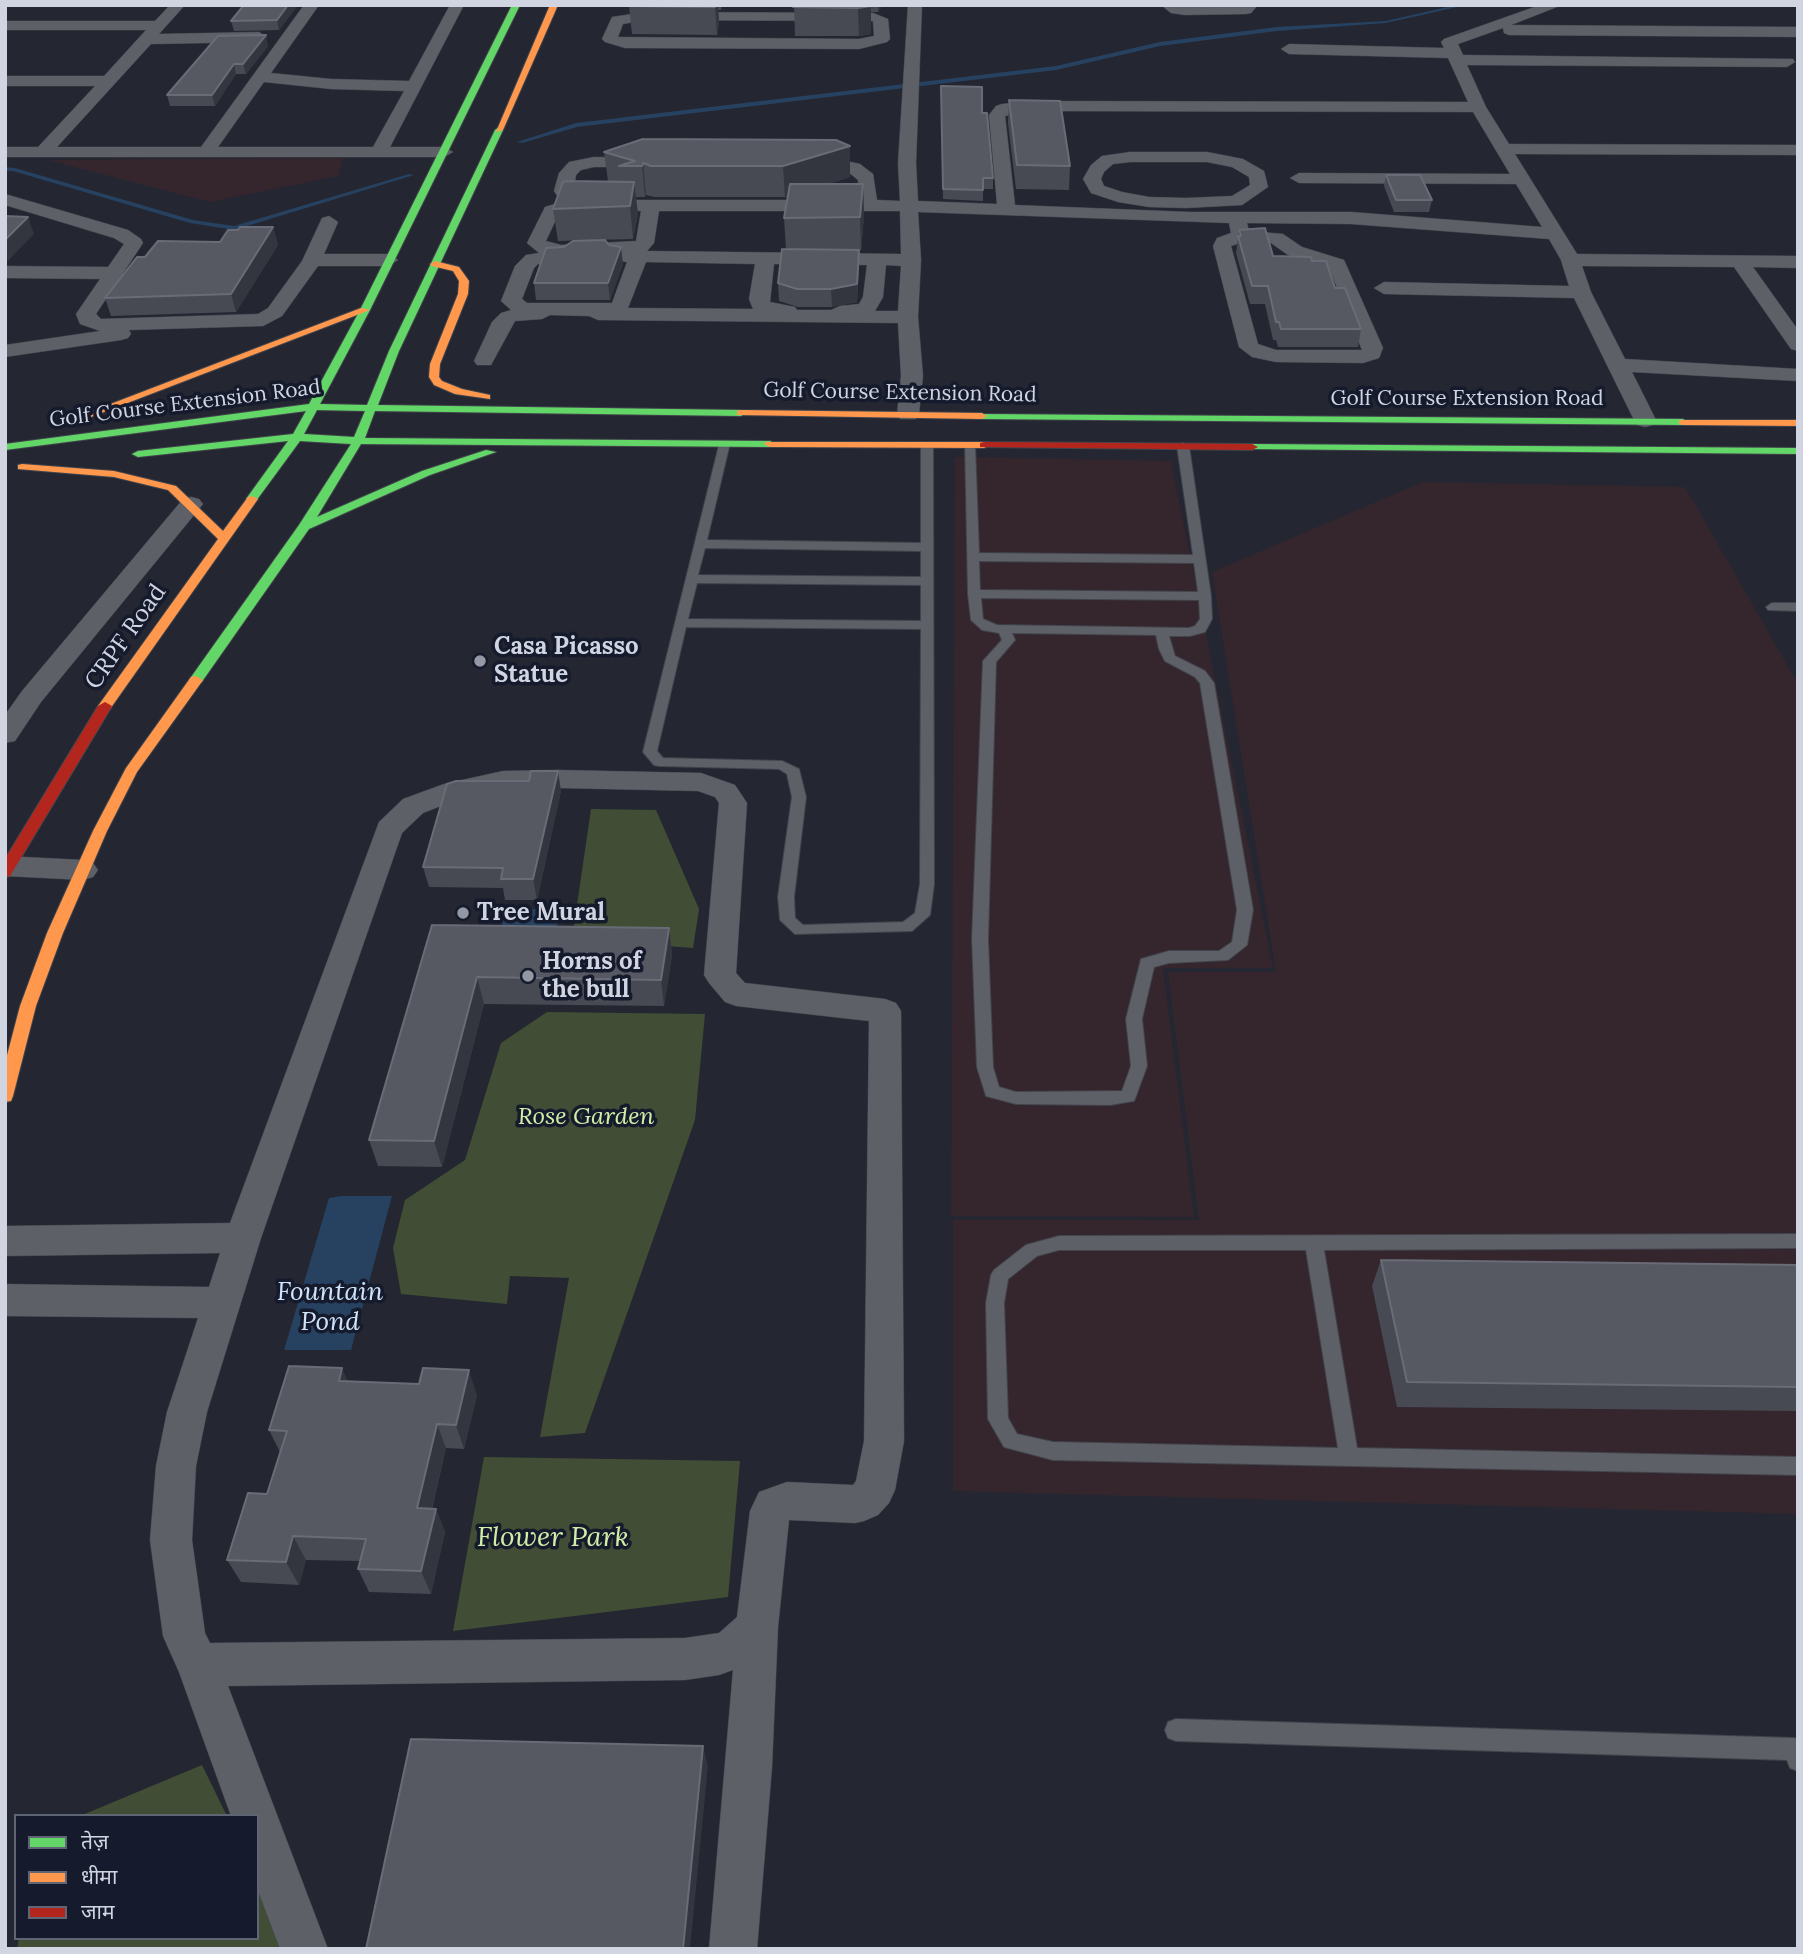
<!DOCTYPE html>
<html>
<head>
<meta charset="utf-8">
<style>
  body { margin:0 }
  #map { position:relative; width:1803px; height:1954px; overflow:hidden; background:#242731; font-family:Lora,"Noto Sans Devanagari",serif }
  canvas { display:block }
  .frame { position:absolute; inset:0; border:7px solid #d1d5e2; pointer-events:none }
  .legend { position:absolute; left:14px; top:1814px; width:245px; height:126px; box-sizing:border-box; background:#151a2c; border:2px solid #606575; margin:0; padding:9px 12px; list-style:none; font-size:21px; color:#d1d5e2 }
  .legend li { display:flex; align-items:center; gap:14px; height:35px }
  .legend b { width:35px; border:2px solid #606575 }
</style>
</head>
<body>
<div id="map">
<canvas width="1803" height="1954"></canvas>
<div class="frame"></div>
<ul class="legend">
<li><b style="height:9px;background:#63d668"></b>तेज़</li>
<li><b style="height:9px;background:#ff974d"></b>धीमा</li>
<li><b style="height:9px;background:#b3261e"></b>जाम</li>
</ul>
</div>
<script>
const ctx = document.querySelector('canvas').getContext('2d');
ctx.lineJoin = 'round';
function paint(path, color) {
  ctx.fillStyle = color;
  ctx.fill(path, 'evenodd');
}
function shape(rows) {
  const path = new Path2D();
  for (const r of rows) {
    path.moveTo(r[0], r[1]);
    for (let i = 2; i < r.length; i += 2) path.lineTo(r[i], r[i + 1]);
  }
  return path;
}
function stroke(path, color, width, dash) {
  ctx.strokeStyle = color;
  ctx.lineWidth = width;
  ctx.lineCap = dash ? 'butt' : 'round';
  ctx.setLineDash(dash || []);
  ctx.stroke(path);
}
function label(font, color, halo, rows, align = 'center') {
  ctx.font = font + ' Lora,serif';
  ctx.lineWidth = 7;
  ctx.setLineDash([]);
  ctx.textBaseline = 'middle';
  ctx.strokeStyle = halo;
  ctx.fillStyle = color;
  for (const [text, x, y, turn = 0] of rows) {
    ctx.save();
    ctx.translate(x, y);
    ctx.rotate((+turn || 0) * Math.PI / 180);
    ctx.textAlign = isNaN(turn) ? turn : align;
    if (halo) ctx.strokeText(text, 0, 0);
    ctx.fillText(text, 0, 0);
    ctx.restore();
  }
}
paint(shape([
  [343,158,338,176,210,202,48,160],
  [955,457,1171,461,1273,968,1163,968,1194,1217,951,1216],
  [1423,482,1685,487,1798,684,1798,1514,953,1491,953,1220,1199,1220,1168,972,1276,972,1212,572]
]), '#35262e');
paint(shape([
  [591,809,656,810,699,909,693,948,572,939],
  [547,1012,705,1014,695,1120,585,1433,540,1437,569,1278,510,1276,507,1304,401,1294,393,1248,405,1200,465,1160,501,1043],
  [484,1457,740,1461,728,1597,453,1631],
  [202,1765,227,1816,80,1816],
  [257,1875,294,1949,17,1949,19,1938,257,1938]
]), '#414d34');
paint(shape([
  [560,908,556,934,500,936,504,910],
  [342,1196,392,1196,351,1350,284,1350,329,1198]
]), '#274261');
paint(shape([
  [1456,5,1466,5,1386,23,1277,31,1160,46,1056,70,577,127,522,143,517,142,576,123,1056,66,1160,42,1277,27,1386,21,1456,5],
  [5,167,15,168,193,220,234,226,409,174,414,175,234,230,190,223,13,171,5,171,5,167]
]), '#274261');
const lane = shape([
  [720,441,730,443,707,540,921,543,921,445,927,442,933,445,934,884,930,915,912,931,795,934,780,920,778,897,792,797,787,774,779,769,659,766,654,765,643,752,720,441],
  [705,548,921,551,921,577,698,575,705,548],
  [697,583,921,585,921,621,688,619,697,583],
  [686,627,921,629,920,884,915,913,903,922,803,925,795,918,794,897,806,797,799,769,782,761,663,758,657,751,686,627],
  [965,443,975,445,979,553,1193,555,1177,446,1183,443,1189,446,1211,596,1212,619,1205,632,1190,636,1169,636,1175,656,1205,671,1214,683,1253,910,1247,945,1228,960,1169,963,1154,967,1142,1019,1147,1066,1136,1096,1134,1101,1110,1105,1016,1104,986,1096,977,1067,972,939,983,661,1002,640,999,633,982,630,971,620,968,594,965,443],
  [979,561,1194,563,1198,592,980,590,979,561],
  [981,598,1199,600,1200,619,1195,626,1189,628,997,625,983,619,981,598],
  [1012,633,1156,635,1159,649,1165,661,1195,677,1200,683,1237,910,1232,942,1219,951,1169,951,1141,959,1126,1019,1131,1066,1122,1091,1016,1092,999,1087,993,1067,988,939,996,662,1015,640,1012,633],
  [1772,603,1798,603,1798,611,1768,610,1766,607,1772,603],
  [1798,1234,1798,1248,1324,1250,1357,1448,1798,1457,1798,1475,1053,1460,1004,1447,988,1419,986,1303,991,1275,994,1270,1026,1245,1059,1236,1798,1234],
  [1059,1250,1306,1250,1338,1448,1053,1442,1017,1434,1008,1418,1004,1303,1008,1279,1037,1256,1059,1250],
  [1176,1719,1794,1738,1798,1739,1798,1771,1790,1768,1787,1760,1176,1741,1168,1738,1165,1730,1168,1722,1176,1719]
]);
const street = shape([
  [170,5,185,5,159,34,259,32,267,37,259,42,151,44,57,147,201,147,304,5,319,5,271,73,331,79,409,81,450,5,464,5,390,147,444,147,453,152,444,157,5,157,5,147,38,147,95,86,5,86,5,76,104,76,146,30,5,30,5,21,155,21,170,5],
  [264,82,331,89,404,91,373,147,218,147,264,82],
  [908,5,922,5,916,163,918,201,997,204,989,115,996,106,1002,104,1034,101,1468,102,1448,58,1289,54,1281,49,1289,44,1444,48,1441,42,1444,39,1540,5,1562,5,1511,25,1798,27,1798,37,1509,35,1504,33,1503,28,1458,44,1463,55,1793,59,1795,62,1787,67,1467,65,1486,107,1509,144,1798,145,1798,155,1515,154,1577,254,1798,256,1798,268,1753,267,1798,330,1798,351,1791,349,1734,267,1582,266,1591,292,1625,359,1798,369,1798,381,1632,372,1656,420,1653,425,1645,427,1637,425,1634,420,1574,298,1384,294,1374,288,1384,282,1569,286,1561,260,1549,239,1351,224,1247,223,1249,231,1283,234,1302,247,1344,260,1383,348,1379,358,1363,363,1276,362,1252,357,1239,347,1213,246,1217,238,1231,233,1229,223,918,212,921,260,918,317,923,376,919,414,916,419,900,419,897,414,901,376,898,323,598,320,589,316,550,315,542,319,515,321,491,365,477,365,474,361,492,322,501,313,511,310,501,301,515,266,526,255,539,253,527,243,545,207,561,202,554,191,559,173,569,162,594,157,655,158,658,162,655,166,649,167,594,167,581,170,576,175,573,193,592,195,601,200,859,200,858,180,848,172,809,168,800,163,809,158,837,159,860,164,873,174,877,200,900,201,898,163,908,5],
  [1034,111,1473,112,1510,174,1299,173,1290,178,1299,183,1516,184,1542,227,1351,212,1190,212,1015,205,1005,116,1034,111],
  [572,210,641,211,636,241,561,245,546,241,558,215,572,210],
  [659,211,900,211,901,254,647,251,654,243,659,211],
  [1243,242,1271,243,1288,255,1329,268,1362,350,1276,350,1258,344,1231,246,1243,242],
  [609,255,611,260,627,262,612,303,527,303,522,299,534,268,538,264,566,262,575,256,609,255],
  [646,262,755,264,749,299,753,309,628,308,646,262],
  [774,264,867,265,863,297,859,304,840,306,831,310,797,310,795,307,770,302,774,264],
  [886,265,901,266,898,311,875,311,883,297,886,265],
  [1161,5,1185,7,1258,5,1251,13,1246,14,1185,15,1171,13,1161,5],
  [646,12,873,13,888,19,890,39,887,42,859,49,625,48,605,42,602,39,612,17,646,12],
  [646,20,873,21,874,36,859,39,618,37,623,24,646,20],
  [1130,152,1207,152,1243,159,1264,171,1268,187,1242,205,1186,208,1149,207,1118,202,1091,193,1083,179,1091,165,1102,156,1130,152],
  [1130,162,1207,162,1232,167,1249,177,1250,185,1232,196,1186,198,1149,197,1122,192,1104,186,1101,179,1104,172,1113,164,1130,162],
  [5,194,128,230,141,239,143,243,96,314,101,319,258,314,268,308,302,261,322,218,329,216,338,222,324,254,388,254,398,260,388,266,318,266,282,316,263,326,129,330,131,334,128,338,121,340,5,357,5,345,100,331,80,324,76,314,100,279,5,278,5,266,108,267,124,244,114,238,5,205,5,194],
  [191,497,199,499,203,504,199,509,41,702,15,741,5,743,5,715,22,691,183,499,191,497],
  [559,770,701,773,735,785,747,803,736,973,745,983,885,999,896,1003,901,1011,904,1441,895,1490,889,1503,878,1515,864,1521,855,1523,789,1520,778,1627,772,1767,757,1949,709,1949,733,1670,719,1675,685,1680,228,1686,328,1949,280,1949,257,1888,257,1816,231,1816,179,1672,163,1636,150,1540,156,1466,167,1412,198,1318,5,1316,5,1284,209,1287,220,1253,5,1256,5,1226,230,1223,379,822,403,799,444,784,503,771,559,770],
  [559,788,698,791,715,797,719,803,704,975,709,983,725,1002,736,1006,869,1021,864,1441,856,1481,853,1485,787,1482,759,1492,750,1511,737,1617,719,1633,685,1638,210,1643,205,1633,192,1540,196,1466,207,1412,261,1238,402,833,423,813,461,798,503,789,559,788],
  [5,856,83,860,93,863,98,870,93,877,83,880,5,876,5,856]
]);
const fast = shape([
  [512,5,520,5,370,310,320,404,367,405,389,351,495,130,499,127,503,130,399,351,378,405,741,410,746,413,741,416,375,411,365,438,770,441,776,444,770,447,361,444,317,517,422,471,486,450,496,452,430,475,309,529,201,683,191,683,189,680,299,525,351,444,300,441,256,501,252,502,246,499,288,441,138,457,132,454,138,451,293,434,306,411,5,450,5,444,309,404,360,310,512,5],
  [317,410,365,411,354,437,304,434,317,410],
  [978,414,1683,419,1688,422,1683,425,982,419,978,418,978,414],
  [1252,444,1798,448,1798,454,1248,449,1246,447,1252,444]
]);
const slow = shape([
  [550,5,558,5,503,130,496,132,550,5],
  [435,261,459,267,469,281,468,294,440,364,439,377,442,381,462,389,490,395,490,399,455,394,434,385,429,377,430,364,458,294,459,281,453,271,432,266,430,264,435,261],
  [361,308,370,310,70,425,61,423,361,308],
  [741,410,982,413,987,416,982,419,737,415,737,411,741,410],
  [1679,420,1798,420,1798,426,1683,425,1679,424,1679,420],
  [766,442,984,442,990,445,984,448,770,447,764,444,766,442],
  [22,464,114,471,176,486,223,531,248,497,252,496,258,499,110,709,100,709,98,706,218,539,168,490,114,477,18,469,18,465,22,464],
  [196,676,203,680,137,772,107,831,63,933,36,1006,13,1096,11,1101,5,1102,5,1063,20,1006,47,933,93,831,126,768,191,677,196,676]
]);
const jam = shape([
  [984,442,1252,444,1258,447,1252,450,980,447,980,443,984,442],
  [105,702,112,706,10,876,5,877,5,859,98,706,105,702]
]);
stroke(lane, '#41444c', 2);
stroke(street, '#41444c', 1);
stroke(fast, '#41444c', 2);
stroke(slow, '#41444c', 2);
stroke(jam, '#41444c', 2);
paint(lane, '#5e6068');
paint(street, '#5e6068');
paint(fast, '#63d668');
paint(slow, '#ff974d');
paint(jam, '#b3261e');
paint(shape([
  [70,5,168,5,165,6,70,7],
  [298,5,279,30,234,31,231,21],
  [629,5,722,5,721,10,718,10,719,23,717,35,632,34],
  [794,5,881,5,880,9,878,12,871,12,871,34,859,36,795,36],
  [268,46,246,74,236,74,215,106,170,106,167,95],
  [941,86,982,113,993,178,993,189,983,189,983,201,943,199],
  [1009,100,1070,166,1069,190,1016,189,1008,123],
  [643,139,850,177,828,184,863,184,864,216,861,250,827,250,859,268,857,302,832,307,798,307,779,301,778,283,786,249,784,218,788,197,654,197,646,195,645,197,636,197,638,214,633,239,558,241,553,209,608,181,604,152],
  [1386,175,1432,200,1429,212,1394,212,1384,186],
  [273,227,278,245,236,312,111,316,105,298,145,257,220,242,238,230],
  [1239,230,1273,256,1312,261,1335,288,1361,329,1358,347,1278,347,1276,340,1273,340,1265,304,1250,304,1236,253],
  [564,247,623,264,610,300,536,300,534,283],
  [561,791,537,900,505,900,503,888,429,887,423,867],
  [432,925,669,928,672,955,664,1006,484,1004,442,1167,378,1166,369,1140],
  [1381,1260,1798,1265,1798,1411,1397,1407,1372,1286],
  [348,1381,477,1395,464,1449,446,1448,432,1509,436,1509,445,1532,431,1594,369,1592,358,1569,360,1561,306,1560,299,1585,241,1582,227,1560,267,1494,280,1452,269,1430]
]), '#474a53');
paint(shape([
  [288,5,298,5,279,30,277,20],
  [715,5,718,5,719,23,717,35],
  [878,5,881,5,880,9,878,12],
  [871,6,871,34,859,36,858,8],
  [266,35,268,46,246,74,243,64],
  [234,64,236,74,215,106,212,95],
  [850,146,850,177,785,197,783,166],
  [643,163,646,195,645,197,642,166],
  [634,182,638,214,633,239,630,206],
  [863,184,864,216,861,250,860,217],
  [28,217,34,234,8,261,5,254,5,240],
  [273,227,278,245,236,312,231,294],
  [621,247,623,264,610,300,608,283],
  [859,250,857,302,832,307,831,289],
  [558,771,561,791,537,900,533,879],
  [669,928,672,955,664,1006,661,980],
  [477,977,484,1004,442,1167,434,1141],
  [342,1368,353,1393,339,1381],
  [469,1370,477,1395,464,1449,456,1425],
  [437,1424,446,1448,426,1532,417,1508],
  [436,1509,445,1532,431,1594,421,1571],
  [293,1536,306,1560,299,1585,286,1562],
  [703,1746,708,1766,690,1949,683,1949]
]), '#33353f');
const building = shape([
  [244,5,288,5,277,20,231,21,244,5],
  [629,5,715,5,715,7,629,6,629,5],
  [794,5,871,5,871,6,858,8,793,7,794,5],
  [266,35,243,64,234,64,212,95,167,95,218,36,266,35],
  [941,86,982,87,982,113,987,113,993,178,983,178,983,190,943,189,941,86],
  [1009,100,1060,101,1070,166,1017,165,1009,100],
  [643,139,836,140,850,146,783,166,651,166,643,163,642,166,619,166,635,161,604,152,643,139],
  [1386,175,1420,175,1432,200,1396,200,1386,175],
  [568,181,634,182,630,206,553,209,563,182,568,181],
  [790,184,863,184,860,217,784,218,790,184],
  [5,216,28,217,5,240,5,216],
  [240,227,273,227,231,294,105,298,137,257,145,257,158,241,220,242,228,230,238,230,240,227],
  [1265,228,1273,256,1311,257,1312,261,1326,261,1335,288,1345,288,1361,329,1281,329,1279,322,1276,322,1268,286,1252,286,1238,236,1241,236,1239,230,1265,228],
  [605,240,609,245,621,247,608,283,534,283,546,248,564,247,573,241,605,240],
  [782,249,859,250,857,284,831,289,797,289,778,283,782,249],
  [531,771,558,771,533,879,501,879,503,868,423,867,447,784,456,781,529,781,531,771],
  [432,925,669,928,661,980,477,977,434,1141,369,1140,432,925],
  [1381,1260,1798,1265,1798,1387,1407,1382,1381,1260],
  [289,1366,342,1368,339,1381,419,1384,423,1368,469,1370,456,1425,437,1424,417,1508,436,1509,421,1571,358,1569,366,1539,293,1536,286,1562,227,1560,248,1493,267,1494,287,1431,269,1430,289,1366],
  [411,1739,703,1746,683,1949,366,1949,411,1739]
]);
paint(building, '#565862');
stroke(building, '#696c76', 2);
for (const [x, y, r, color] of [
  [480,661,7,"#9498a4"],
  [463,913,7,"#9498a4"],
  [528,976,7,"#9498a4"]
]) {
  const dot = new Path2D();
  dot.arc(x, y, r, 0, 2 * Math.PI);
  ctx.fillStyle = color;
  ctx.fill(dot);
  stroke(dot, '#151a2c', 2.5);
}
label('21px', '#d1d5e2', '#151a2c', [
  ["Golf Course Extension Road",900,393,1],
  ["Golf Course Extension Road",1467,399],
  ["Golf Course Extension Road",185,404,-7]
]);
label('24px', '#d1d5e2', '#151a2c', [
  ["CRPF Road",126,637,-55]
]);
label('bold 24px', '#d1d5e2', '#151a2c', [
  ["Casa Picasso",494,647],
  ["Statue",494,675],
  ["Tree Mural",477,913],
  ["Horns of",542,962],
  ["the bull",542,990]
], 'left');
label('italic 24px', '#d1eea6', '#151a2c', [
  ["Rose Garden",586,1117]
]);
label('italic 26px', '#cfe4fb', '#151a2c', [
  ["Fountain",330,1293],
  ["Pond",330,1323]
]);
label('italic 28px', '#d1eea6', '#151a2c', [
  ["Flower Park",553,1538]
]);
</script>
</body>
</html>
